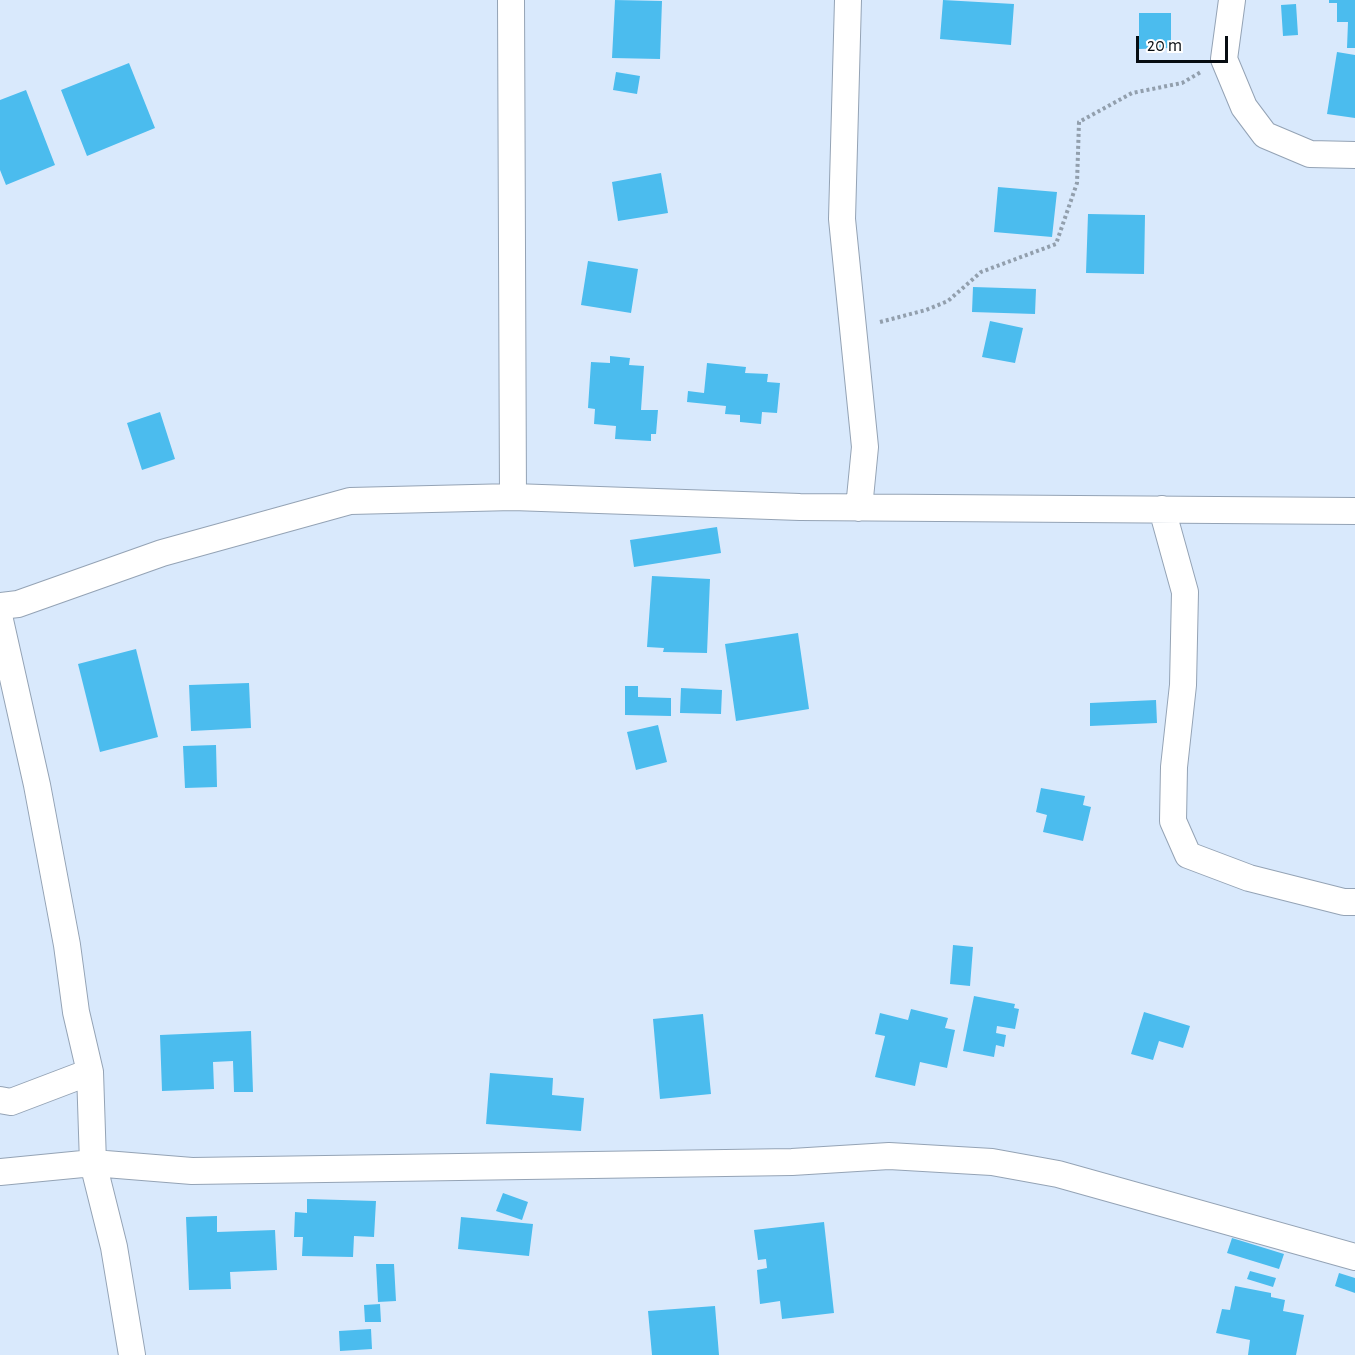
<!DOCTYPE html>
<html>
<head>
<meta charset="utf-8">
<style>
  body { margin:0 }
  #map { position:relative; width:1355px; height:1355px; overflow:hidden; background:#d9e9fc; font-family:"Alegreya Sans",sans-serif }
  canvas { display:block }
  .scale { position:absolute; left:1136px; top:36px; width:92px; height:27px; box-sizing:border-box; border:3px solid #070d12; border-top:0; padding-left:8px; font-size:18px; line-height:21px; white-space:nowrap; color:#070d12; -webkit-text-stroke:4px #fff; paint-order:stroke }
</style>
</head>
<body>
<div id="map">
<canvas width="1355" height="1355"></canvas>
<div class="scale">20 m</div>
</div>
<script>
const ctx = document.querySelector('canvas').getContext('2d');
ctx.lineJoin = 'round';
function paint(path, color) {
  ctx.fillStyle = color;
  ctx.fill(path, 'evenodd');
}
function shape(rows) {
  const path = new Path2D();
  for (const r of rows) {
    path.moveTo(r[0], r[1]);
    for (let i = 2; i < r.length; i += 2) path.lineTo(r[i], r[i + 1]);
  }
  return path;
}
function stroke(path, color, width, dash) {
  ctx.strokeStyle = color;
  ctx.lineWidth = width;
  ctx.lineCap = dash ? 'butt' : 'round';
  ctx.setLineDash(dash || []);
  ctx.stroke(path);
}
paint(shape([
  [615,0,662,1,660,59,612,58],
  [943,0,1014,4,1011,45,940,39],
  [1329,0,1355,0,1355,48,1347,48,1348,22,1337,22,1337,3,1329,3],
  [1296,4,1298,35,1283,36,1281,5],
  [1139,13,1171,13,1171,48,1139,49],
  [1337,52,1355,55,1355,118,1327,114],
  [129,63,155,128,87,156,61,90],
  [616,72,640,76,637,94,613,90],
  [26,90,55,165,6,185,0,170,0,100],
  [661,173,668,213,618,221,612,182],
  [998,187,1057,192,1052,237,994,232],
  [1088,214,1145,215,1144,274,1086,273],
  [588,261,638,269,631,313,581,305],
  [973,287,1036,289,1035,314,972,312],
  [990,321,1023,328,1015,363,982,357],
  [610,356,630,358,629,365,644,366,641,410,658,410,656,434,651,434,651,441,615,439,616,426,594,424,595,409,588,408,591,362,610,363],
  [707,363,746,367,745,373,768,374,767,382,780,383,777,413,762,412,761,424,740,422,740,415,725,414,726,406,687,402,688,391,704,393],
  [160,412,175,459,142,470,127,423],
  [717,527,721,553,634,567,630,540],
  [652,576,710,579,707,653,663,652,664,648,647,647],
  [798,633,809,709,736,721,725,644],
  [136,649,158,737,100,752,78,664],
  [249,683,251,728,191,731,189,685],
  [625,686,638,686,638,697,671,698,671,716,625,715],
  [681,688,722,690,721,714,680,713],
  [1156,700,1157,723,1090,726,1090,703],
  [658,725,667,762,636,770,627,732],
  [216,745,217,787,185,788,183,746],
  [1041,788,1085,796,1083,805,1091,807,1083,841,1043,832,1047,815,1036,812],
  [953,945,973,947,970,986,950,984],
  [974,996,1015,1004,1014,1008,1019,1009,1015,1029,997,1026,996,1033,1006,1035,1004,1047,996,1045,994,1057,963,1051],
  [911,1009,948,1018,945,1028,955,1030,947,1068,920,1062,915,1086,875,1077,885,1036,875,1034,880,1013,908,1020],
  [1144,1012,1190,1026,1183,1048,1159,1041,1153,1060,1131,1054],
  [703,1014,711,1094,660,1099,653,1019],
  [251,1031,253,1092,234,1092,233,1061,213,1062,214,1089,162,1091,160,1035],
  [490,1073,553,1078,552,1095,584,1098,581,1131,486,1124],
  [503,1193,528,1202,522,1220,496,1211],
  [307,1199,376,1201,374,1237,354,1236,353,1257,302,1256,303,1237,294,1237,295,1212,307,1213],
  [217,1216,217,1232,275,1230,277,1270,230,1272,231,1289,189,1290,186,1217],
  [461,1217,533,1224,529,1256,458,1249],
  [824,1222,834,1313,782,1319,780,1301,760,1304,757,1270,767,1268,766,1259,758,1260,754,1230],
  [1232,1238,1284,1254,1279,1269,1227,1253],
  [376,1264,394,1264,396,1301,378,1302],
  [1250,1271,1276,1278,1273,1287,1247,1279],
  [1339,1273,1355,1278,1355,1293,1335,1286],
  [1235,1286,1271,1293,1271,1297,1285,1300,1283,1311,1304,1315,1296,1355,1248,1355,1250,1340,1216,1333,1222,1309,1230,1310],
  [380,1304,381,1322,365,1322,364,1305],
  [715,1306,719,1355,652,1355,648,1311],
  [371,1329,372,1349,340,1351,339,1331]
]), '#4bbcee');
const street = shape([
  [511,0,513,497],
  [848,0,842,219,865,447,859,508],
  [1232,0,1224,59,1244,107,1265,135,1310,154,1355,155],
  [1162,509,1185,592,1183,685,1174,767,1173,821,1188,855,1249,878,1344,902,1355,902],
  [0,606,18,604,162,553,350,501,513,497,800,507,1355,511],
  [0,620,37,785,67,945,76,1012,90,1072,93,1163,114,1247,132,1355],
  [0,1100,11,1102,90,1072],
  [0,1172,93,1163,192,1171,792,1162,889,1156,992,1162,1058,1174,1355,1257]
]);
stroke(street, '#94a3b5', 28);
stroke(shape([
  [880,322,926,310,948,301,981,272,1056,244,1077,183,1079,122,1132,93,1182,83,1201,72]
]), '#929fad', 4, [3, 3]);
stroke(street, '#fff', 26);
</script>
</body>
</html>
